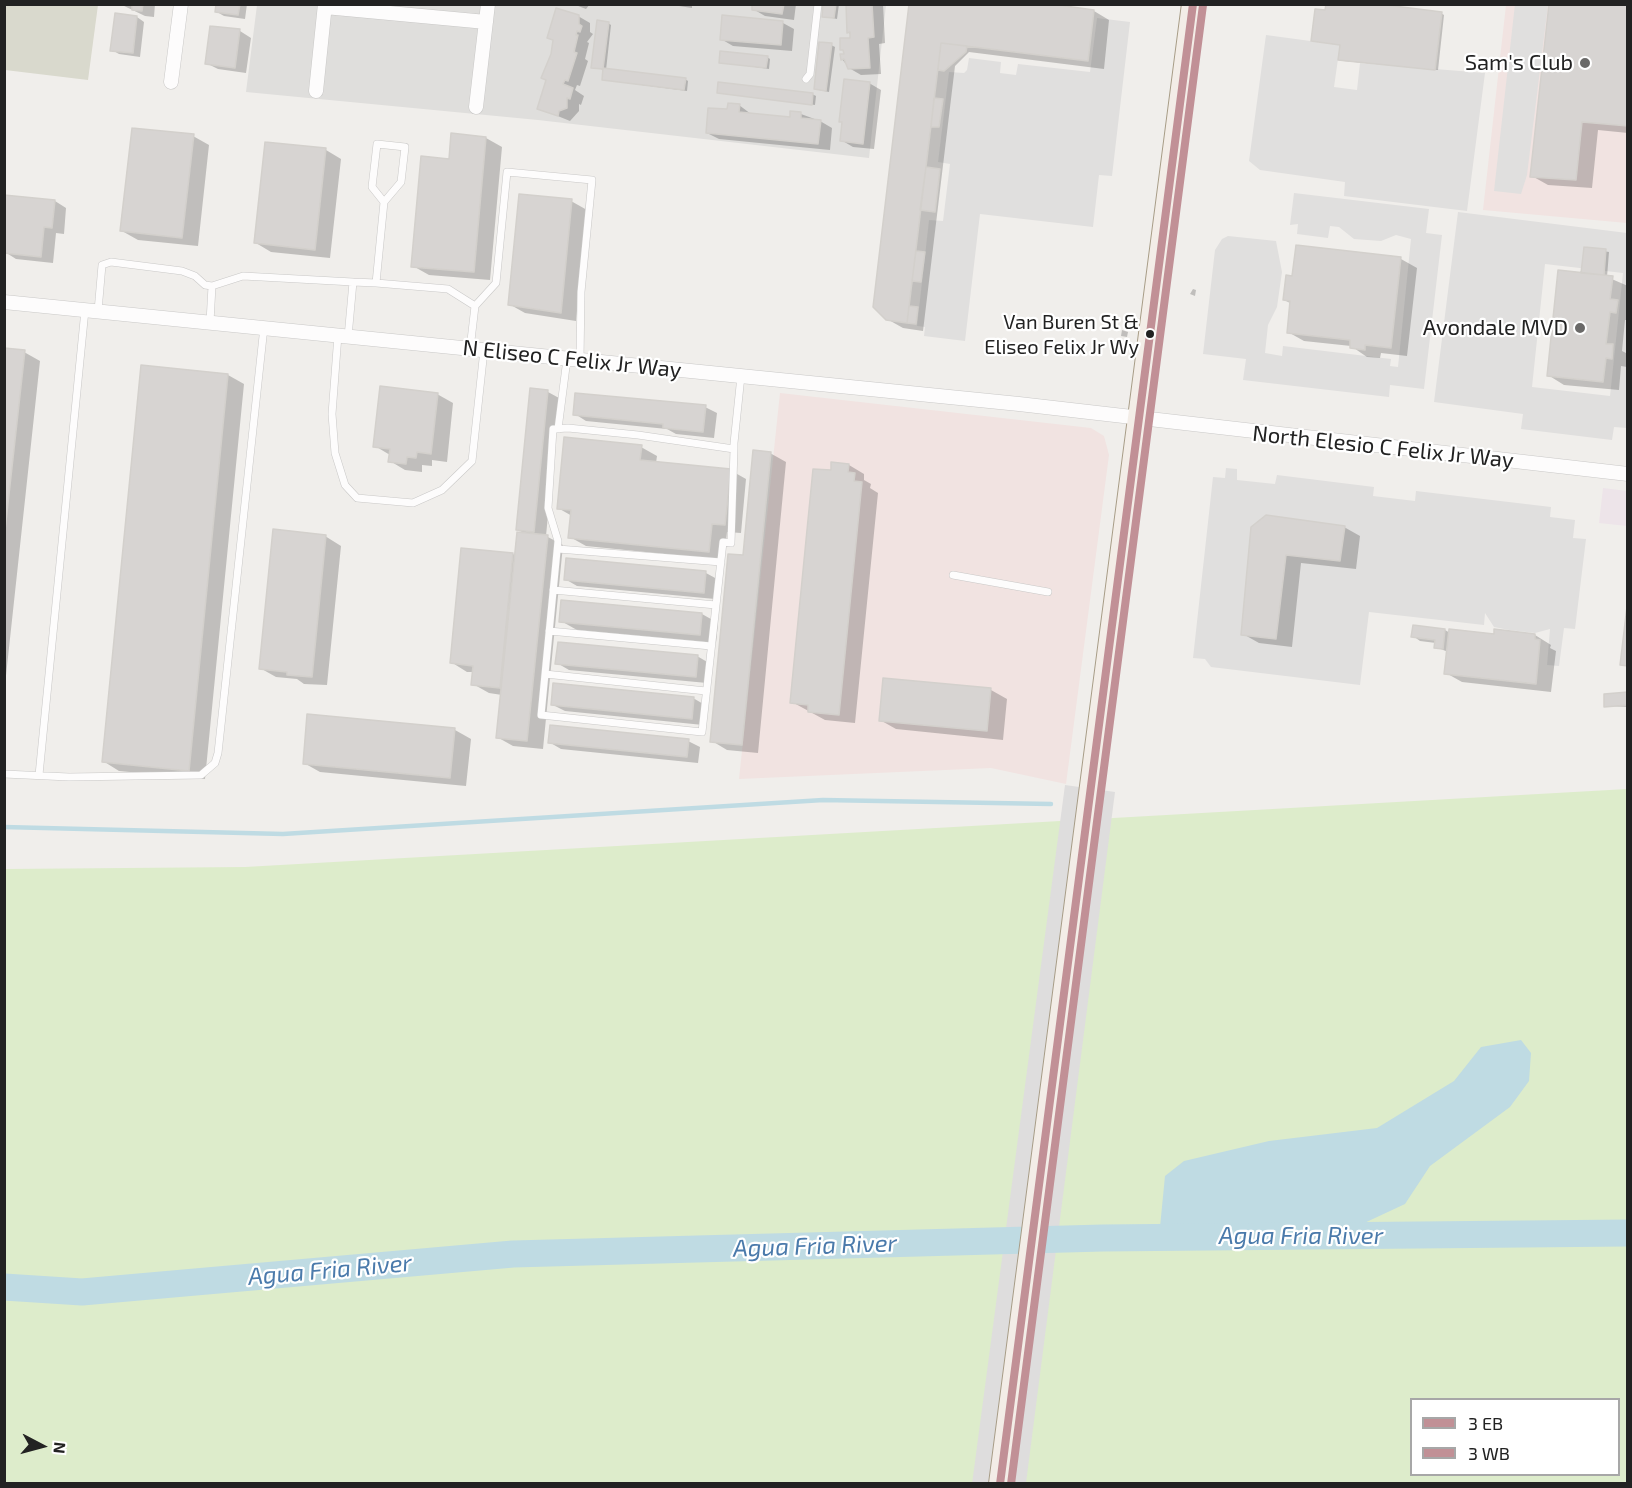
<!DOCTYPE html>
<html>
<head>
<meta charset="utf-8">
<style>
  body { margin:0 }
  #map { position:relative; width:1632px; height:1488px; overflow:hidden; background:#f0eeeb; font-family:"Exo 2",sans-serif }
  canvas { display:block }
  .frame { position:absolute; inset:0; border:6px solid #222; pointer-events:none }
  .legend { position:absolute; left:1410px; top:1398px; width:210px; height:78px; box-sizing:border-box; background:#fff; border:2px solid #a7a7a7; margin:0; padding:8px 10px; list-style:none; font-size:18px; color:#222 }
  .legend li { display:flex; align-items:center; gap:12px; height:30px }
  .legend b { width:30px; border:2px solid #a7a7a7 }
  .north { position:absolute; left:12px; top:1416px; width:60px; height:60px; -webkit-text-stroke:4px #fff; paint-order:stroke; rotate:96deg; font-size:16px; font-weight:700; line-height:24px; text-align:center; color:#222 }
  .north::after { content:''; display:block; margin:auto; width:21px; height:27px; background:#222; clip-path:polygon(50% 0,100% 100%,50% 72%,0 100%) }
</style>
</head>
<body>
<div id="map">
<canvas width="1632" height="1488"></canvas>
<div class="frame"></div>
<ul class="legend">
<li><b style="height:8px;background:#c19096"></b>3 EB</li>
<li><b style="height:8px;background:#c19096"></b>3 WB</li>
</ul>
<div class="north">N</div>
</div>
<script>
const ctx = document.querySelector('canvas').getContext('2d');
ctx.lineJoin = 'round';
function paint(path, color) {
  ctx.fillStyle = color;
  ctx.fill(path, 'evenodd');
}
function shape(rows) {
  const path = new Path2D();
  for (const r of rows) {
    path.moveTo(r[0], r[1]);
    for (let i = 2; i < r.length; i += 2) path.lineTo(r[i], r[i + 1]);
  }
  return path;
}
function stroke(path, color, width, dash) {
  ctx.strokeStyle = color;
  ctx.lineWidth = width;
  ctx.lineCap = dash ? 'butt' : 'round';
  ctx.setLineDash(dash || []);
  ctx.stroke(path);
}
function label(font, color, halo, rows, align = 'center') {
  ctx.font = font + ' "Exo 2",sans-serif';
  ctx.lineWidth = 4.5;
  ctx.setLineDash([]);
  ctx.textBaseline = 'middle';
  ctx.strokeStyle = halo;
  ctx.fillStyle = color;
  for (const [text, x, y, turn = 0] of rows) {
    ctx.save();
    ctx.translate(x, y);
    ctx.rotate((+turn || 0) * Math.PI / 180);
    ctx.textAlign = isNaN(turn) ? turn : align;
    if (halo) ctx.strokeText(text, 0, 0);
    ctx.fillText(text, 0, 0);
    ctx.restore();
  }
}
paint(shape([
  [257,5,886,5,869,158,538,120,246,92]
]), '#dfdedc');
paint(shape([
  [1506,5,1627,5,1627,223,1483,210],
  [780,393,1091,428,1104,436,1109,455,1066,784,991,768,739,779]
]), '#f1e3e1');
paint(shape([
  [1603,488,1627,491,1627,526,1599,523]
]), '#ede4e9');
paint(shape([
  [5,4,98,5,88,80,5,70]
]), '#d9d9cd');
paint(shape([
  [1627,789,1627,1483,5,1484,5,869,245,867],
  [1412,1400,1618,1400,1618,1474,1412,1474]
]), '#ddeccb');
paint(shape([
  [1515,4,1548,5,1527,175,1521,194,1494,191],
  [1097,18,1130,22,1112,176,1099,175,1093,227,980,214,965,341,924,336,925,327,917,326,929,220,943,221,950,164,938,162,949,72,964,73,967,70,969,58,1001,62,1000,73,1016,75,1018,64,1090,72],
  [1266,35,1340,45,1334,87,1357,90,1360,63,1485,73,1467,211,1344,196,1345,182,1260,170,1249,161],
  [1294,193,1429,209,1426,233,1442,235,1424,389,1390,385,1389,397,1243,380,1246,359,1203,354,1215,250,1222,239,1228,236,1276,241,1282,272,1277,307,1268,325,1265,353,1282,356,1283,346,1391,359,1390,366,1398,367,1411,239,1396,235,1381,241,1354,239,1339,227,1330,226,1328,238,1297,234,1298,224,1290,225],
  [1458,212,1627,233,1627,428,1614,427,1612,440,1521,429,1523,414,1434,402],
  [1545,264,1623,273,1610,396,1532,387],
  [1226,468,1237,469,1237,480,1275,484,1277,475,1374,487,1373,496,1415,501,1416,491,1551,507,1550,517,1575,520,1573,538,1586,539,1575,629,1564,628,1559,666,1547,665,1550,629,1535,633,1509,630,1494,627,1485,613,1484,625,1369,612,1360,685,1211,667,1205,659,1193,658,1213,477,1225,478]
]), '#e0dfde');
paint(shape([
  [1521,1040,1531,1053,1529,1081,1510,1107,1430,1166,1405,1204,1345,1232,1316,1240,1176,1234,1160,1227,1165,1176,1184,1161,1269,1141,1377,1128,1454,1081,1481,1047]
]), '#bfdbe3');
paint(shape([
  [1065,785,1115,792,1026,1483,972,1484]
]), '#dedddd');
paint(shape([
  [120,4,155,4,154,17,145,16],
  [218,4,247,4,245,19,224,16,217,12],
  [573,4,590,4,586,9],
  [666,4,692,4,692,8],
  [754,4,796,4,794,20,765,16,753,9],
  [825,4,839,4,837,19,823,16],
  [850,4,883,4,885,43,879,44,881,74,861,75,849,68,842,59,852,39,849,32],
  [911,4,1094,11,1109,20,1104,69,969,52,955,66,923,331,903,328,887,319],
  [1628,4,1628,133,1598,130,1592,188,1548,185,1532,176],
  [1441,13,1444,15,1438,70,1343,61,1340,59,1341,45,1313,41],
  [116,15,137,17,144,22,140,57,119,54,112,50],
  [578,16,590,23,590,32,593,34,587,42,589,43,585,59,588,61,580,86,577,85,575,90,584,96,581,105,579,104,579,111,570,121,538,108,548,80,554,41,549,37],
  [608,23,611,25,606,70,685,79,688,81,687,91,604,80,605,70,592,67],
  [783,23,794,29,792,51,733,46,721,39],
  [240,31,251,38,246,73,218,69,206,63],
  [831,45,835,47,829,92,819,90,815,88],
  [767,57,770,59,769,69,720,62],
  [869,83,881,90,874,149,853,147,841,140],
  [718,92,812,94,816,96,815,105],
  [739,105,751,114,791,118,801,114,820,121,832,128,830,150,719,139,707,133,729,111],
  [193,136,209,145,198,246,138,240,122,231],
  [486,138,502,147,490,280,429,275,413,266],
  [326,150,341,159,330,258,271,252,256,243],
  [55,201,66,208,64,234,56,233,53,263,16,259,5,252],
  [571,201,587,210,576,321,525,313,509,304],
  [1585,248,1609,252,1607,277,1628,286,1628,320,1625,320,1622,351,1628,354,1628,364,1627,367,1621,366,1619,390,1564,385,1548,375,1582,274],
  [1401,259,1417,268,1407,356,1381,353,1380,358,1367,357,1351,346,1304,341,1288,332,1292,304,1284,300],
  [1193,289,1196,290,1195,296,1190,294],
  [1122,330,1128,332,1127,337,1121,336],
  [4,349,24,352,40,361,4,694],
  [228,375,244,384,205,779,119,771,103,761],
  [548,392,559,398,546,536,563,545,543,749,513,746,497,737,502,695,489,693,473,684,474,672,467,672,451,662,513,554,516,556,526,534,518,530],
  [437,394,453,403,447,462,432,460,432,466,422,465,422,472,405,470,390,461,390,455,375,446],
  [705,407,717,413,714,438,676,434,667,429,586,421,575,414],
  [641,447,657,456,656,463,730,470,746,479,741,533,727,532,724,560,586,546,570,537,572,516,558,508],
  [770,453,786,462,758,753,727,750,712,741,744,557],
  [849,465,864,474,864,480,871,484,870,488,878,493,855,723,825,720,792,702,832,472],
  [1344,527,1360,536,1356,569,1301,563,1292,647,1259,643,1243,634,1253,528],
  [325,536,341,546,327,685,304,684,297,679,276,677,260,668],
  [706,573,717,579,715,599,577,586,565,579],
  [702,614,718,623,716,643,577,630,561,621],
  [1445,630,1450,633,1495,636,1535,635,1551,645,1550,648,1556,651,1551,692,1462,682,1446,673,1448,652,1436,647,1436,643,1420,641,1413,636],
  [697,656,709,663,707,683,569,670,557,663],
  [885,679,991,690,1007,699,1003,740,896,729,880,720],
  [1628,694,1628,707,1606,706],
  [693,698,705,705,703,725,565,711,553,705],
  [455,730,471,739,466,786,320,772,304,763],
  [688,741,700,747,698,763,561,749,549,742]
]), '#0003');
stroke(shape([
  [4,827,283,834,823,800,1051,804]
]), '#bfdbe3', 4.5);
stroke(shape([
  [4,1287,82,1292,513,1254,1103,1238,1628,1233]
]), '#bfdbe3', 27);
const building = shape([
  [132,4,143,4,142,11,132,10,132,4],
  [216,4,240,4,238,15,215,12,216,4],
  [752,4,784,4,782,14,752,10,752,4],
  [823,4,836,4,834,18,822,17,823,4],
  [846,4,872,4,874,37,868,38,870,68,848,69,844,59,841,60,840,54,844,54,843,50,840,50,840,38,850,38,850,32,847,33,846,4],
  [909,4,1051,4,1094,10,1088,61,941,43,907,323,886,320,873,307,909,4],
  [1326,4,1378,4,1442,12,1435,70,1338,60,1340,45,1311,41,1315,9,1325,10,1326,4],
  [1549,4,1628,4,1628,126,1582,122,1576,180,1530,177,1549,4],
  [556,8,579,15,579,24,582,26,580,32,577,31,576,35,578,35,574,52,577,53,568,81,565,80,563,84,573,88,570,99,567,98,567,108,559,111,558,116,537,109,546,80,541,78,551,54,553,40,547,38,556,8],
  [115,13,137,16,133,53,110,51,115,13],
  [722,15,783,21,781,45,720,40,722,15],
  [597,20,609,22,603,69,591,68,597,20],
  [210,26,240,29,235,68,205,64,210,26],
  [819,42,832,43,826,91,814,89,819,42],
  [941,43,967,46,966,52,944,71,938,70,941,43],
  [720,51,768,56,766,68,719,63,720,51],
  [603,68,686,78,684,90,602,80,603,68],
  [844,79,870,82,863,144,840,141,842,122,839,122,844,79],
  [718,82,813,93,812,105,717,93,718,82],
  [934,98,943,99,939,127,931,127,934,98],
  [728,103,740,104,739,112,790,117,790,111,801,112,801,118,821,120,818,144,706,133,708,108,727,109,728,103],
  [132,128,194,134,182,238,120,231,132,128],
  [451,133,486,137,474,272,411,267,421,156,449,159,451,133],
  [265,142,326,148,315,250,254,243,265,142],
  [926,167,940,169,935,212,920,210,926,167],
  [519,194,572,199,561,313,508,305,519,194],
  [4,195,55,200,52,228,44,227,41,257,4,253,4,195],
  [1296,245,1401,257,1391,348,1365,345,1365,350,1350,348,1350,340,1287,333,1290,301,1283,300,1286,275,1292,276,1296,245],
  [1584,247,1606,249,1604,275,1581,273,1584,247],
  [916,251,925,252,921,282,912,281,916,251],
  [1558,270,1613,276,1610,299,1618,300,1616,313,1610,312,1606,344,1613,344,1612,359,1606,358,1603,382,1547,376,1558,270],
  [909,306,918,307,916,324,907,323,909,306],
  [4,348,25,350,4,539,4,348],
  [141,365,228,374,189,771,102,762,141,365],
  [380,386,438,393,431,454,417,452,416,458,407,457,406,464,388,462,390,449,373,447,380,386],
  [530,388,548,390,534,532,516,530,530,388],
  [575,393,706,405,703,432,663,428,663,424,573,415,575,393],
  [564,437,642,445,640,460,731,469,725,525,712,524,709,552,568,538,571,510,557,509,564,437],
  [753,450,771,452,742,745,710,742,728,554,743,555,753,450],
  [831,462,849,464,848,472,855,473,854,481,862,482,839,715,808,712,808,705,790,703,813,469,831,470,831,462],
  [1266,515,1345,526,1340,561,1286,555,1276,639,1241,635,1251,527,1266,515],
  [273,529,326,535,312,677,287,675,287,672,259,669,273,529],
  [517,532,548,535,527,741,496,738,517,532],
  [461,548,513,553,500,688,471,685,473,666,450,663,461,548],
  [566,558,706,571,704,593,564,580,566,558],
  [1628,598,1628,666,1620,665,1628,598],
  [561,600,702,613,700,635,559,622,561,600],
  [1413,625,1445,629,1443,649,1434,648,1435,640,1411,637,1413,625],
  [1449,629,1494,634,1494,629,1535,634,1535,639,1540,640,1536,684,1444,674,1449,629],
  [558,642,698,655,696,677,555,664,558,642],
  [883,678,991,688,987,731,879,721,883,678],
  [553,683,694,697,692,719,551,705,553,683],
  [1628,692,1628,705,1604,707,1604,694,1628,692],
  [307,714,455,728,450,778,303,764,307,714],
  [550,725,689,739,687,757,548,743,550,725]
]);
paint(building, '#d7d4d2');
stroke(building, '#d3d0cc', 1.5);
const service = shape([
  [806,79,810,74,818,4],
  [384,202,372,187,377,144,405,147,401,182,384,202,376,283,448,289,475,306],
  [98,311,102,265,111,262,182,271,195,276,205,285,212,286,243,276,353,282],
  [210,322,212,286],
  [338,335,332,414,335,453,345,485,357,498,413,503,442,490,472,461,484,350],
  [348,337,353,282,376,283],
  [470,349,475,306,496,283,507,172,592,180,581,292,580,360],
  [558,429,567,359],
  [734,449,638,435,568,428,553,429,548,508,558,541,541,715,702,732,723,542,731,543,734,449,734,443,741,376],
  [558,549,721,562],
  [953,575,1048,592],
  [553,590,716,605],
  [549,631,711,646],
  [545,674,706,691],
  [4,774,69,777,201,775,215,763,218,753,264,327],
  [39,775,85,310]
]);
const minor = shape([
  [325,7,486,22],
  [171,82,181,4],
  [316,91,325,4],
  [476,107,488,4],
  [4,302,1019,404,1628,474]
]);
const primary = shape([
  [1000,1484,1193,4]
]);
stroke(service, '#c9c8c7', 8);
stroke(minor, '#c9c8c7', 15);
stroke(primary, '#a79c86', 24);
stroke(service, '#fdfcfc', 7);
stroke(minor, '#fdfcfc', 14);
stroke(primary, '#f3ede7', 22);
stroke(shape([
  [1000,1484,1193,4]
]), '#c19096', 8);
stroke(shape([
  [1011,1484,1203,5]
]), '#c19096', 8);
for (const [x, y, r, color] of [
  [1585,63,6,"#6a6968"],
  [1580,328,6,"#6a6968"],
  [1150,334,5,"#222"]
]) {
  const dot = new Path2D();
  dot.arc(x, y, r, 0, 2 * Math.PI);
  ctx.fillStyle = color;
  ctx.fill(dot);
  stroke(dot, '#fff', 2);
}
label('20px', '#222', '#fff', [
  ["Van Buren St &",1139,322],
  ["Eliseo Felix Jr Wy",1139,347]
], 'right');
label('22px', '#222', '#fff', [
  ["Sam's Club",1573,63],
  ["Avondale MVD",1568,328]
], 'right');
label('22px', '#222', '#fff', [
  ["N Eliseo C Felix Jr Way",572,359,6],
  ["North Elesio C Felix Jr Way",1383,447,6]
]);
label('italic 24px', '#4a7aab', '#fff', [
  ["Agua Fria River",1301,1236],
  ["Agua Fria River",815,1246,-2],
  ["Agua Fria River",330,1270,-5]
]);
</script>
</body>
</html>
